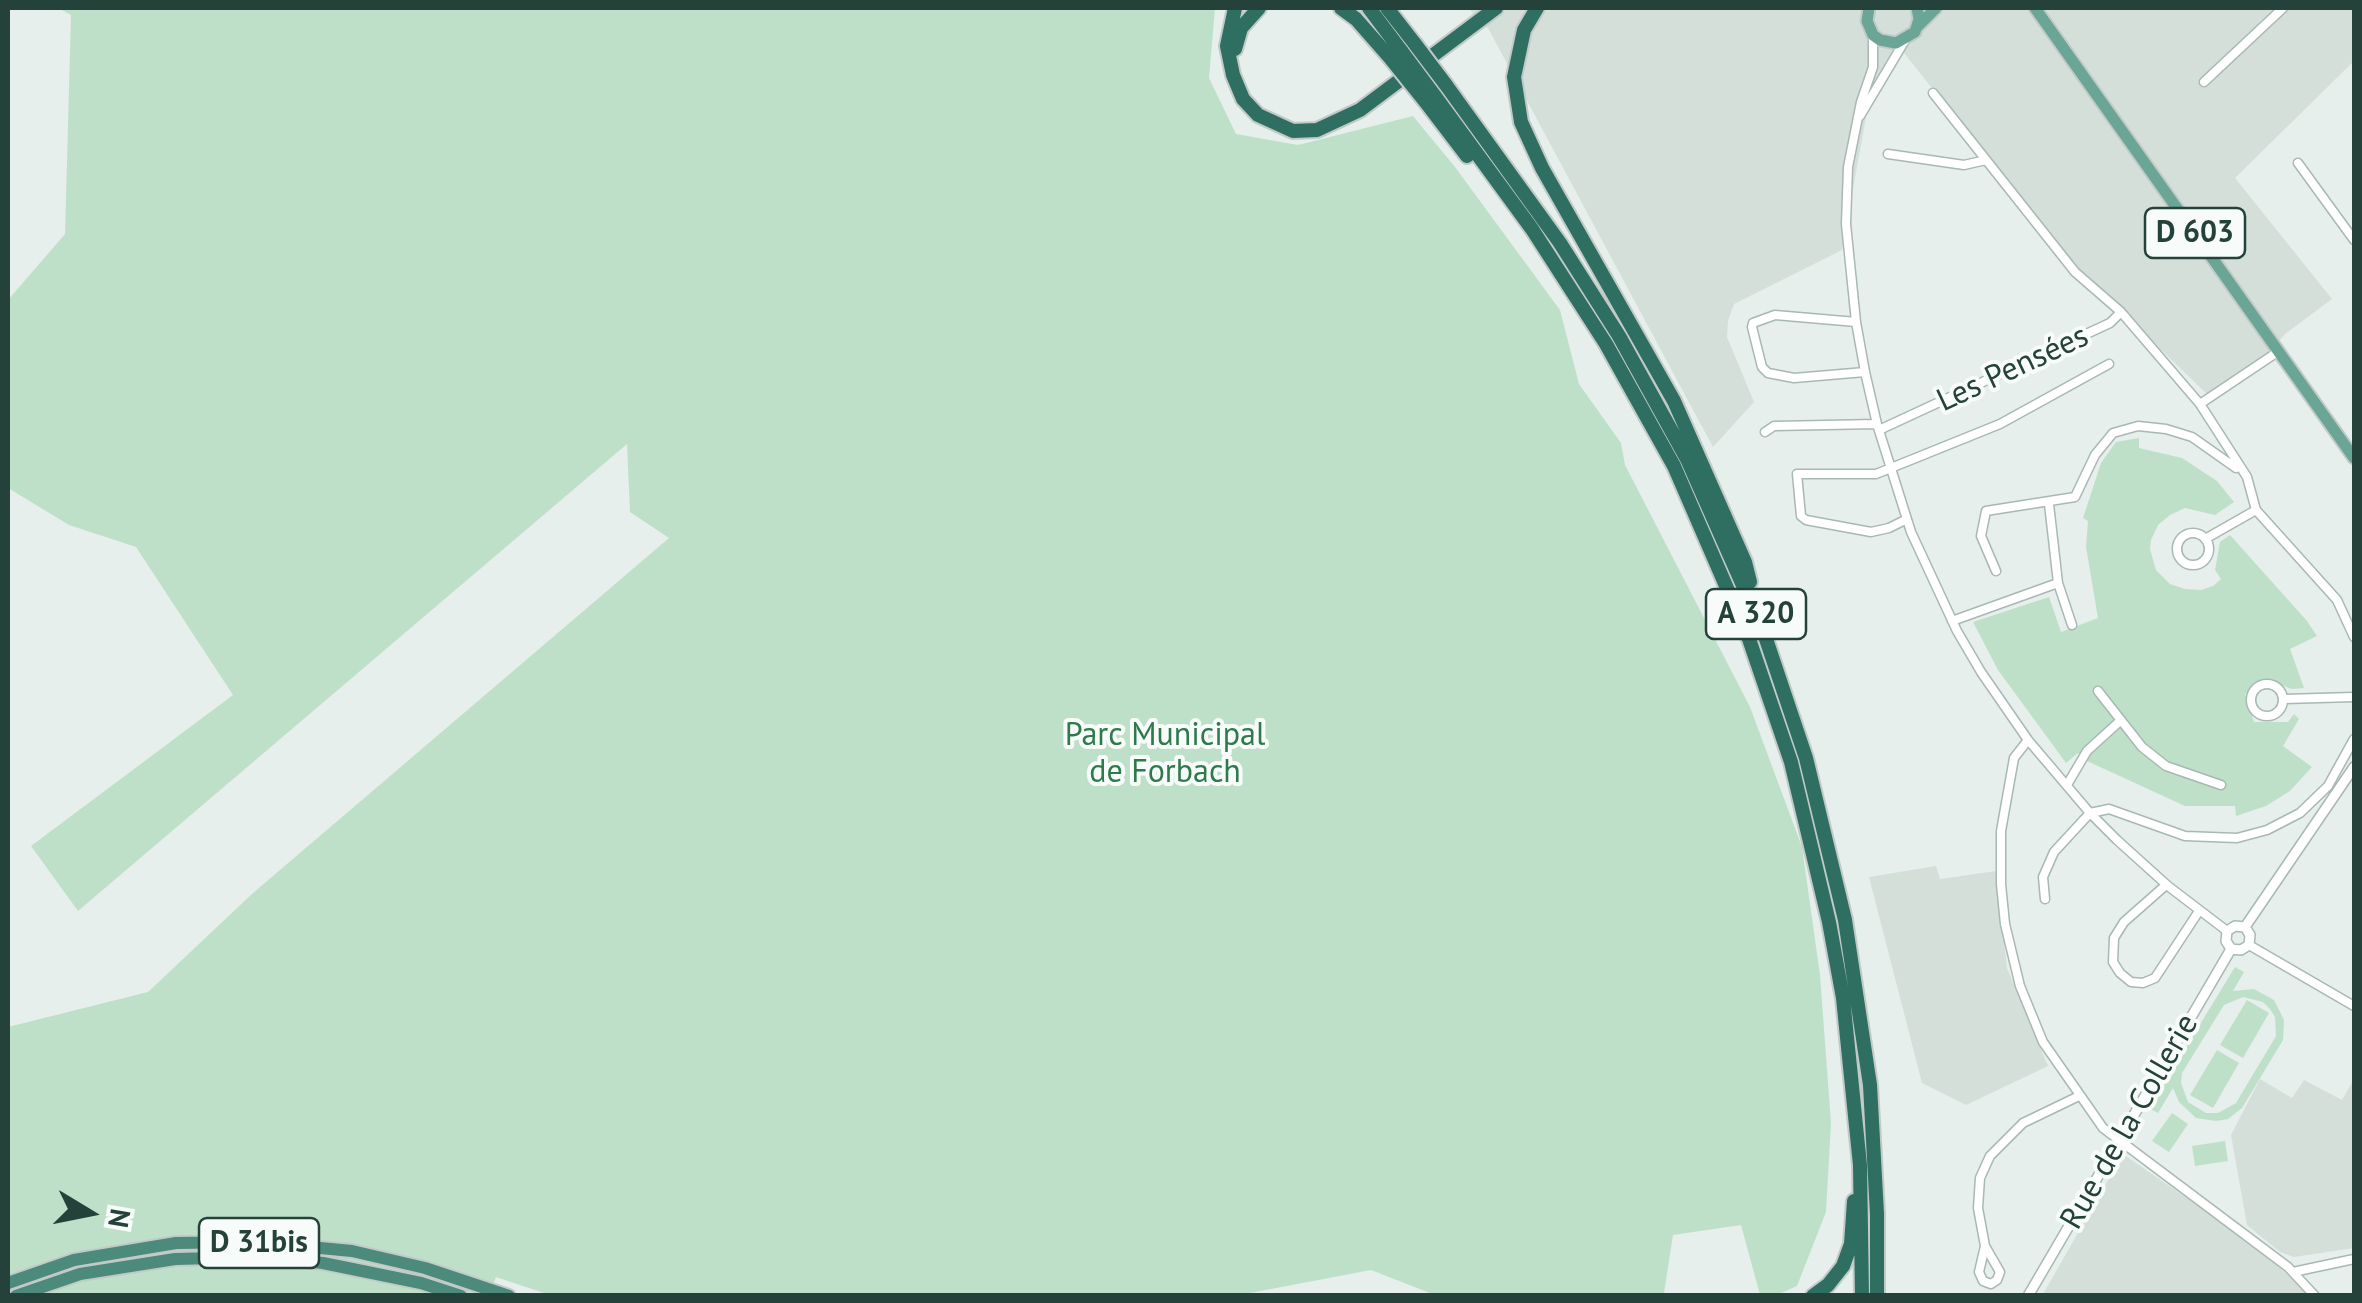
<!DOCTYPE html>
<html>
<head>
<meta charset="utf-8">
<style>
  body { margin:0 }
  #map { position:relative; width:2362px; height:1303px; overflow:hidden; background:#e6efeb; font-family:"PT Sans",sans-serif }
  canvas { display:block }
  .frame { position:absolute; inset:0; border:10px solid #24423a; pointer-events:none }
  .north { position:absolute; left:40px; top:1163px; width:100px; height:100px; -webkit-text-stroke:8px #f7fbf9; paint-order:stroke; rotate:100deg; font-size:28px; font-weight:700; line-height:40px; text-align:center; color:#24423a }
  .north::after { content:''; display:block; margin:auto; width:35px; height:45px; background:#24423a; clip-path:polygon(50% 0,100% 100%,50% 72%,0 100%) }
</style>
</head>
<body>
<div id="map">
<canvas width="2362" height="1303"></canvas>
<div class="frame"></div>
<div class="north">N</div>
</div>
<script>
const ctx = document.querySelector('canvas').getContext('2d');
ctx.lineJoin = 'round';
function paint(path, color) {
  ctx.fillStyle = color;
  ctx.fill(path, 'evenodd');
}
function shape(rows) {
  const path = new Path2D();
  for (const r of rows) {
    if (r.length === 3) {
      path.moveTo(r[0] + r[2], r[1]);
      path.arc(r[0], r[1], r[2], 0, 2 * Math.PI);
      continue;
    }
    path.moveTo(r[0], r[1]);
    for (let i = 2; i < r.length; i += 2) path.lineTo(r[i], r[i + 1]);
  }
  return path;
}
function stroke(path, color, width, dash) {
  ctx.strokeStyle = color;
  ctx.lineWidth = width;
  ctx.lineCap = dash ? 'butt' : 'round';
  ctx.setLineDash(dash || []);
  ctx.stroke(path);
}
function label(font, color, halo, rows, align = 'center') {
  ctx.font = font + ' "PT Sans",sans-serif';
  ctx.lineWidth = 8;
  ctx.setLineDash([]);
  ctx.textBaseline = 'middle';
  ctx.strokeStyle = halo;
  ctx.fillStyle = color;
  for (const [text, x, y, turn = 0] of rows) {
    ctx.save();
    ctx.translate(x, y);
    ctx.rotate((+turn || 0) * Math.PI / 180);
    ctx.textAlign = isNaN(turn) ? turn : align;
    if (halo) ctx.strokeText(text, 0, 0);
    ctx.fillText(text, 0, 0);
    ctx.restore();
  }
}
paint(shape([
  [1468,8,2354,8,2354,61,2235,178,2332,299,2285,334,2271,351,2208,395,2075,267,1904,53,1871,89,1842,250,1734,304,1728,321,1727,337,1754,402,1713,447,1488,28],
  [1936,866,1940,879,1996,871,2007,968,2048,1066,1966,1105,1922,1083,1869,877],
  [2260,1079,2292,1098,2304,1080,2342,1100,2354,1079,2354,1248,2294,1257,2280,1252,2247,1225,2231,1135],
  [2123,1154,2252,1243,2310,1295,2042,1296]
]), '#d4dfda');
paint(shape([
  [58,8,1215,8,1209,78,1236,134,1298,145,1413,116,1455,167,1560,310,1579,384,1621,443,1625,465,1750,707,1802,847,1820,975,1831,1123,1826,1212,1797,1286,1777,1295,1760,1295,1741,1225,1673,1235,1664,1293,1651,1296,1435,1295,1371,1270,1234,1296,553,1296,496,1277,489,1296,8,1295,8,1027,148,992,253,893,669,538,630,512,627,444,78,911,31,846,233,695,136,547,69,525,8,488,8,300,65,234,71,15],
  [2139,438,2139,448,2182,458,2217,481,2234,502,2215,515,2185,508,2170,515,2158,525,2151,540,2150,549,2156,570,2170,584,2185,589,2201,590,2213,586,2221,579,2215,570,2220,542,2230,535,2307,621,2317,636,2290,649,2304,688,2292,689,2264,679,2245,694,2254,722,2288,722,2294,714,2299,719,2283,746,2312,767,2290,791,2266,806,2236,816,2235,806,2185,806,2087,761,2078,753,2066,763,1998,670,1973,622,2049,597,2061,632,2098,618,2086,547,2088,521,2083,518,2101,463,2116,442],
  [2235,967,2244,972,2233,991,2254,989,2274,1000,2284,1020,2283,1040,2242,1108,2228,1119,2216,1121,2196,1118,2179,1102,2173,1088,2158,1113,2149,1108],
  [2243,997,2263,1002,2270,1009,2275,1017,2276,1036,2236,1103,2218,1113,2206,1113,2188,1102,2181,1083,2182,1073,2224,1005],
  [2247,1000,2269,1013,2243,1058,2220,1045],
  [2217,1050,2239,1063,2213,1108,2190,1095],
  [2172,1113,2188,1124,2169,1152,2152,1141],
  [2225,1141,2228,1161,2195,1166,2192,1146]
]), '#bfe0c8');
const minor = shape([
  [1873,35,1873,67,1861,102,1848,167,1846,224,1856,322,1865,372,1877,424,1911,532,1957,631,1981,672,2028,740,2090,813,2117,840,2168,886,2227,931],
  [2204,82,2283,8],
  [1933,93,2075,272,2121,312,2200,404,2247,477,2256,510,2337,600,2354,637],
  [1860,116,1904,42],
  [1888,154,1964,165,1986,160],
  [2298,163,2354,240],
  [1856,322,1775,315,1753,323,1752,327,1762,367,1768,373,1794,378,1865,372],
  [2200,404,2279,351],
  [1879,430,2110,323,2121,312],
  [1765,432,1774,426,1877,424],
  [2049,504,2058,583,2072,625],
  [1907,519,1889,528,1871,532,1806,520,1801,516,1797,474,1876,474,2000,424,2109,364],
  [2193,549,16],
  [2205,539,2256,510],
  [1996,571,1981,536,1986,511,2075,497,2095,455,2113,433,2138,426,2166,429,2192,437,2236,468],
  [1952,621,2058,583],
  [2267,700,16],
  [2098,691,2142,747,2166,766,2221,785],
  [2284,699,2354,697],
  [2028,740,2014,758,2001,831,2001,884,2005,924,2020,986,2043,1042,2103,1128,2288,1267,2315,1296],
  [2067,785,2087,751,2120,721],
  [2166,885,2124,922,2114,938,2113,962,2120,973,2131,982,2143,983,2155,978,2199,911],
  [2045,899,2043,877,2054,852,2090,813,2109,809,2185,836,2237,838,2267,830,2300,813,2328,786,2354,739],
  [2249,945,2354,1006],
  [1985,1246,1979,1272,1983,1281,1991,1284,1997,1280,2000,1272,1985,1246,1978,1208,1980,1178,1990,1156,2023,1123,2079,1096],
  [2293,1272,2354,1259]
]);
const tertiary = shape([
  [2245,927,2354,767],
  [2231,949,2226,941,2227,931,2235,926,2245,927],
  [2231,949,2241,950,2249,945,2250,935,2245,927],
  [2028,1296,2231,949]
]);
const primary = shape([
  [1869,8,1867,21,1873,35,1880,40,1896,43,1915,32,1919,19,1917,8],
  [2035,8,2354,458],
  [1918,26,1936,8]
]);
const trunk = shape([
  [8,1283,74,1260,176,1243,257,1242,352,1251,425,1268,509,1296],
  [16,1296,80,1274,175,1259,257,1257,323,1263,421,1283,461,1296]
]);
const motorway = shape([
  [1235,8,1227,46,1233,75,1243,99,1258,115,1293,131,1317,130,1360,110,1496,8],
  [1341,8,1356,19,1392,60],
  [1369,8,1402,52],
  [1387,8,1415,44],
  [1537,8,1524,30,1514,77,1521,122,1542,168,1674,401,1745,562,1750,582],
  [1235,49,1241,28,1259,8],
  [1446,85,1560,243,1619,336,1687,459,1764,633,1806,758,1845,920,1870,1085,1877,1214,1877,1296],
  [1434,95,1532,229,1606,344,1674,466,1749,639,1791,762,1829,922,1843,998,1860,1165,1862,1296],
  [1425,101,1467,156],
  [1813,1296,1828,1285,1843,1266,1851,1244,1854,1201]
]);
stroke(minor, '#a8b8b2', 11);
stroke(tertiary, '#a8b8b2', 12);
stroke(primary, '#c2cac8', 15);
stroke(trunk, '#c2cac8', 16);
stroke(motorway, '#c2cac8', 18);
stroke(minor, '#fff', 8);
stroke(tertiary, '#fff', 9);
stroke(primary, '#6aa596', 11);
stroke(trunk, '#4c8a7c', 12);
stroke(motorway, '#2f6f62', 14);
const motorwayBridge = shape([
  [1415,44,1446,85],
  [1402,52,1434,95],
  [1392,60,1425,101]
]);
stroke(motorwayBridge, '#c2cac8', 18, []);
stroke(motorwayBridge, '#2f6f62', 14);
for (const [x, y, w] of [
  [2195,233,100],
  [1756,614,100],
  [259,1243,120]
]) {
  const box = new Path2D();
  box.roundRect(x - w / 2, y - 25, w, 50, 8);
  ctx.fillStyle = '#f7fbf9';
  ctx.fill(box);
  stroke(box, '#24423a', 2.5);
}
label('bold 30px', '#24423a', null, [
  ["D 603",2195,233],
  ["A 320",1756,614],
  ["D 31bis",259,1243]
]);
label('32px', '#24423a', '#f7fbf9', [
  ["Les Pensées",2013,369,-25],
  ["Rue de la Collerie",2130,1122,-60]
]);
label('32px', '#2d7a4b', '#f7fbf9', [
  ["Parc Municipal",1165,736],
  ["de Forbach",1165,773]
]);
</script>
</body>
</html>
